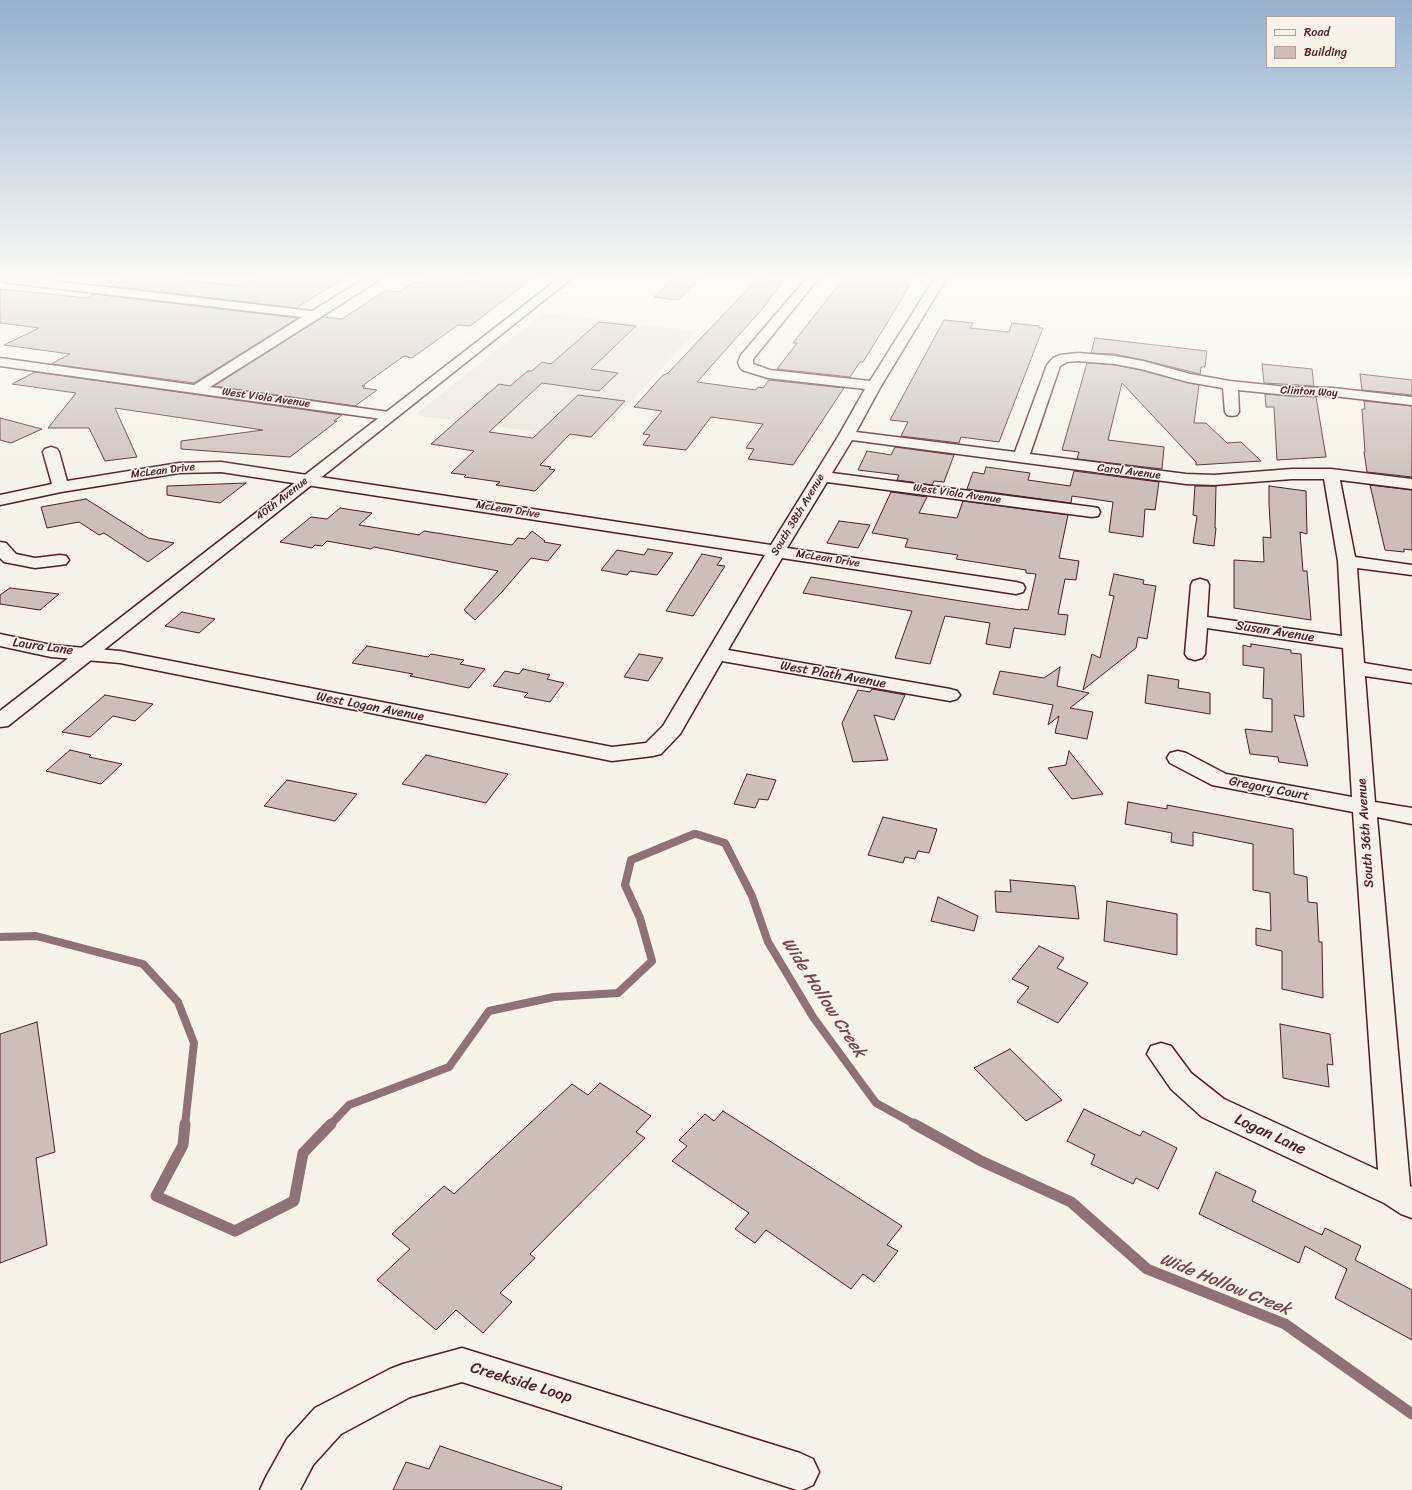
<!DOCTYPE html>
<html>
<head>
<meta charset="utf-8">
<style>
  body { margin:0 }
  #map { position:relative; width:1412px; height:1490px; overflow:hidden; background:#f7f3e8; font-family:Sriracha,sans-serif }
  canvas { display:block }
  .legend { position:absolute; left:1266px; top:16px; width:130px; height:52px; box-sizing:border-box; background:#f7f3e8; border:1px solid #b29e9c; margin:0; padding:5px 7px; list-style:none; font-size:12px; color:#4a1f2b }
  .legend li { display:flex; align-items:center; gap:8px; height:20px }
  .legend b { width:20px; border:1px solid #b29e9c }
</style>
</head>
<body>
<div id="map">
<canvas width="1412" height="1490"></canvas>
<ul class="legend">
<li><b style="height:5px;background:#f7f3e8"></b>Road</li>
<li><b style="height:11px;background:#ccbfb9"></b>Building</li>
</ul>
</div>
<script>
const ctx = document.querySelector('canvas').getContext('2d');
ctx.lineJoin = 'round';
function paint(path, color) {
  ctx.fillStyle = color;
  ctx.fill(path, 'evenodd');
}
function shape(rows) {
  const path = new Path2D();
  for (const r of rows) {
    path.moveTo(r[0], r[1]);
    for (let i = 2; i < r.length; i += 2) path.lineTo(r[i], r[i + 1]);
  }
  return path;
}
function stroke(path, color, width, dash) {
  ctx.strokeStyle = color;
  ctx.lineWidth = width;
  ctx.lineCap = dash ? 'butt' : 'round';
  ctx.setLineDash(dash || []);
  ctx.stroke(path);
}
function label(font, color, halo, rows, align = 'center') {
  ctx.font = font + ' Sriracha,sans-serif';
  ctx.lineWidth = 3;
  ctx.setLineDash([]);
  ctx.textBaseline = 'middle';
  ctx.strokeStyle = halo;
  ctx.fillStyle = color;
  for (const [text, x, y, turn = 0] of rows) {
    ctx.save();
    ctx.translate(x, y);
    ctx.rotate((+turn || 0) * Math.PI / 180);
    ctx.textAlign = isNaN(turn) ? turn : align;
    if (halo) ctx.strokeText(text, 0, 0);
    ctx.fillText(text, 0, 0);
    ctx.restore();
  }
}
paint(shape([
  [592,279,649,279,643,284],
  [543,313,697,331,594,440,415,415]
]), '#eae3da');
stroke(shape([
  [692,835,695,834,700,835]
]), '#8e7275', 7);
stroke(shape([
  [696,834,725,843,752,896,768,942,813,1017,876,1103,916,1125],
  [0,937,36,936,143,964,178,1002,194,1043,185,1125],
  [330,1125,349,1105,449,1067,489,1011,554,997,618,993,652,961,640,918,625,885,631,860,694,834]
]), '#8e7275', 8);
stroke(shape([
  [185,1124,183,1145,156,1196,235,1231,294,1201,303,1153,331,1124],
  [914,1124,981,1161,1071,1202,1147,1269,1285,1324,1412,1414]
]), '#8e7275', 11);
const building = shape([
  [128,279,174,279,242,286,257,279,343,279,296,308,112,286,128,279],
  [426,279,453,279,480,282,484,279,532,279,470,326,458,325,412,358,404,356,362,386,365,386,363,388,377,390,355,406,214,386,323,317,342,319,386,290,399,292,414,282,419,283,426,279],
  [673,279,700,279,678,300,654,297,673,279],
  [757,279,783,281,763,308,697,382,756,390,758,387,763,388,769,380,844,388,793,465,748,459,754,449,746,448,763,424,711,417,686,450,643,445,650,435,643,434,662,411,634,407,663,375,668,373,757,279],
  [843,279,911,279,906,286,909,286,892,315,863,362,860,362,850,377,777,369,797,343,793,343,843,279],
  [0,289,87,298,95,294,298,318,194,383,51,364,70,354,4,345,39,328,0,323,0,289],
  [944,320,973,323,970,328,1009,332,1012,323,1039,326,1039,328,1043,328,999,442,961,437,959,443,901,436,908,422,890,420,944,320],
  [599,322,636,326,591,369,618,373,599,391,542,383,489,432,533,438,578,395,625,401,591,437,570,434,540,465,551,467,549,469,555,470,535,491,496,485,500,482,464,477,466,475,451,473,474,451,431,444,499,384,510,386,528,371,532,371,542,362,551,364,599,322],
  [1095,338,1207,351,1205,367,1201,367,1200,374,1143,360,1115,354,1091,353,1095,338],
  [1087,363,1115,365,1141,370,1199,385,1194,423,1206,423,1227,443,1241,442,1261,461,1196,465,1196,462,1122,383,1108,440,1164,447,1162,469,1077,459,1079,452,1062,450,1087,363],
  [1262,364,1312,369,1314,386,1264,383,1262,364],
  [35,372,342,415,334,421,337,421,290,457,181,449,181,441,263,430,115,408,137,457,105,461,89,428,48,428,76,393,12,384,35,372],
  [1360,374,1412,380,1412,395,1362,390,1360,374],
  [1265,394,1316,397,1326,457,1277,460,1274,407,1266,407,1265,394],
  [1364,401,1412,406,1412,477,1367,472,1364,452,1365,452,1362,409,1365,409,1364,401],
  [0,418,42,429,11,443,0,440,0,418],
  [895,447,954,455,944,482,934,481,932,485,897,480,899,475,858,470,867,451,891,455,895,447],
  [986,467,1030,473,1028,480,1070,486,1074,471,1159,482,1155,510,1145,509,1143,537,1109,532,1113,502,1072,496,1071,503,967,489,973,472,984,474,986,467],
  [246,483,220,503,167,495,167,486,246,483],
  [1370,485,1412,490,1412,550,1404,549,1404,552,1385,550,1370,485],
  [1195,486,1216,486,1215,528,1216,528,1214,546,1193,543,1197,516,1193,515,1195,486],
  [1269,486,1306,491,1307,534,1300,532,1303,571,1307,571,1311,620,1234,608,1234,560,1264,562,1263,537,1271,538,1269,504,1269,486],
  [891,492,927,497,919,513,957,518,963,501,1068,515,1059,558,1079,561,1076,580,1065,579,1058,614,1068,615,1065,635,1014,628,1010,648,986,644,990,623,945,616,930,664,895,658,912,611,803,593,811,577,961,601,1021,610,1021,609,1028,610,1036,574,1026,573,1026,570,956,559,958,555,905,547,908,539,872,533,891,492],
  [86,499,148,538,174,543,148,562,104,533,99,535,79,522,47,528,41,507,86,499],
  [340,508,372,513,359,525,414,534,419,535,424,531,512,545,518,538,525,539,532,531,545,541,544,542,561,545,548,561,531,558,502,592,475,620,464,610,498,571,374,547,371,549,327,541,322,546,315,545,312,548,280,542,311,517,327,519,340,508],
  [839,521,870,525,858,548,827,543,839,521],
  [648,549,673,553,657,575,630,571,627,575,601,570,617,550,644,555,648,549],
  [702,554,722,558,717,565,725,566,693,616,666,611,702,554],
  [1114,574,1144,580,1143,584,1156,586,1147,639,1138,637,1136,648,1083,690,1092,654,1100,658,1114,596,1109,595,1114,574],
  [10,588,59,594,40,610,0,604,0,595,10,588],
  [182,612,215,619,199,633,165,626,182,612],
  [1251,644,1291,650,1291,653,1301,654,1304,717,1294,715,1308,766,1279,762,1278,757,1250,754,1245,729,1272,732,1272,699,1263,698,1264,668,1243,665,1243,645,1251,647,1251,644],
  [367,646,428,657,431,654,464,660,460,664,485,669,469,688,410,676,413,674,352,663,367,646],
  [639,654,663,658,648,681,624,677,639,654],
  [1060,667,1057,686,1089,693,1070,708,1093,712,1087,739,1055,733,1059,716,1048,725,1053,705,993,694,1000,671,1044,678,1060,667],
  [523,669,550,675,547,679,564,683,550,702,524,697,528,693,493,686,505,671,519,674,523,669],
  [1148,675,1179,680,1178,688,1210,693,1210,714,1145,703,1148,675],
  [872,689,905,695,894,720,874,715,888,760,853,762,842,723,858,690,870,692,872,689],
  [105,695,153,704,135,721,113,716,90,737,62,732,105,695],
  [70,750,91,755,89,757,122,764,101,784,46,771,70,750],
  [1069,751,1103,794,1072,799,1048,768,1066,765,1069,751],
  [426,755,508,774,486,803,402,784,426,755],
  [747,774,776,780,768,800,759,799,755,808,734,804,747,774],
  [287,780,357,794,335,821,264,806,287,780],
  [1128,802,1167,809,1167,805,1293,829,1294,874,1307,877,1308,902,1317,903,1319,942,1322,942,1323,998,1282,989,1282,951,1256,945,1256,928,1271,931,1270,893,1253,890,1253,844,1193,832,1193,846,1171,842,1172,833,1125,824,1128,802],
  [883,817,937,829,929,853,918,851,915,859,905,857,903,863,868,855,883,817],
  [1010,880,1075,886,1079,919,996,912,995,891,1011,892,1010,880],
  [938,897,978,916,974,931,931,921,938,897],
  [1107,901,1177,914,1177,955,1104,941,1107,901],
  [1039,946,1064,958,1057,968,1088,983,1058,1023,1017,1002,1029,987,1012,979,1039,946],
  [37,1022,55,1152,36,1158,47,1245,0,1263,0,1034,37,1022],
  [1280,1024,1330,1034,1333,1065,1327,1064,1329,1087,1283,1078,1280,1024],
  [1010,1049,1062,1100,1026,1121,974,1068,1010,1049],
  [600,1083,651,1116,636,1132,645,1138,530,1254,535,1258,500,1293,512,1302,483,1333,456,1310,436,1330,377,1280,410,1249,392,1234,444,1186,454,1194,572,1084,588,1095,600,1083],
  [1084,1109,1140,1136,1143,1131,1177,1148,1158,1189,1136,1178,1133,1184,1091,1164,1095,1155,1067,1141,1084,1109],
  [723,1111,902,1226,887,1245,898,1251,874,1282,863,1274,851,1289,766,1230,755,1243,735,1229,749,1213,672,1161,687,1146,679,1140,705,1114,714,1121,723,1111],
  [1216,1172,1256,1191,1252,1201,1322,1235,1325,1228,1361,1246,1355,1260,1412,1290,1412,1340,1335,1298,1347,1269,1305,1246,1299,1263,1199,1214,1216,1172],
  [440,1446,562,1487,561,1490,393,1490,406,1462,429,1469,440,1446]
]);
paint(building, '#ccbfb9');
stroke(building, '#4a1f2b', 1);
const minor = shape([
  [3,279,36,279,312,311,364,279,378,279,376,282,210,387,389,412,394,413,396,416,394,419,389,420,0,366,0,358,194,385,302,317,9,283,5,282,3,279],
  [806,279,818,279,753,359,753,364,770,370,870,381,934,279,946,279,881,386,856,432,1015,452,1047,365,1053,358,1060,355,1078,353,1115,356,1143,361,1190,374,1230,381,1287,387,1333,388,1412,397,1412,405,1333,396,1287,395,1238,390,1239,412,1237,415,1232,416,1227,415,1225,412,1223,388,1188,382,1141,369,1115,364,1078,361,1067,362,1060,366,1030,454,1186,474,1214,475,1292,469,1331,469,1412,479,1412,489,1340,480,1355,557,1412,565,1412,575,1357,568,1364,663,1412,671,1412,683,1365,676,1375,802,1412,808,1412,824,1377,817,1410,1186,1412,1187,1412,1218,1401,1214,1384,1203,1202,1117,1171,1089,1147,1054,1151,1046,1161,1043,1171,1046,1191,1073,1224,1099,1378,1170,1353,812,1212,785,1170,763,1167,758,1170,753,1178,751,1186,753,1226,774,1352,797,1343,648,1207,628,1205,654,1202,658,1195,660,1188,658,1185,654,1191,585,1193,581,1200,579,1207,581,1209,585,1207,617,1342,636,1338,561,1324,479,1292,479,1214,485,1186,484,852,440,832,473,1092,507,1098,508,1100,512,1098,516,1092,517,827,482,787,548,1016,582,1023,584,1025,588,1023,592,1016,594,782,558,728,650,950,689,957,691,960,695,957,699,950,701,722,661,680,734,661,754,653,756,612,761,120,663,51,657,0,646,0,634,51,645,120,651,612,747,646,743,663,726,765,555,221,472,179,473,61,492,0,505,0,495,52,484,43,452,45,449,51,447,57,449,59,452,67,481,179,463,221,462,771,545,839,435,865,389,768,378,742,370,740,367,738,362,741,355,806,279],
  [0,542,6,543,16,554,35,558,60,555,66,556,69,560,66,564,60,565,35,568,4,562,0,558,0,542],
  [462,1348,800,1453,813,1459,819,1472,813,1485,802,1490,797,1490,462,1382,410,1397,341,1434,313,1465,300,1490,260,1490,266,1477,287,1439,315,1408,390,1369,403,1364,462,1348]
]);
const major = shape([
  [558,279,571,279,8,726,0,727,0,711,558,279]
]);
stroke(minor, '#4a1f2b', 3);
stroke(major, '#4a1f2b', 3);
paint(minor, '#f7f3e8');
paint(major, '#f7f3e8');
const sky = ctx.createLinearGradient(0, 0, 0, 487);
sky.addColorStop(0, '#96b0ce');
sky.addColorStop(0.57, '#fbfaf5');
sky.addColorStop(1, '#fbfaf500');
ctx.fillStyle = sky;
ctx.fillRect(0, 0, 1412, 487);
label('11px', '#4a1f2b', '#f7f3e8', [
  ["Clinton Way",1309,392,3],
  ["West Viola Avenue",266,398,8],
  ["McLean Drive",163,471,-7],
  ["Carol Avenue",1129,472,7],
  ["West Viola Avenue",957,494,8],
  ["40th Avenue",282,499,-38],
  ["McLean Drive",508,510,9],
  ["South 38th Avenue",798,515,-59],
  ["McLean Drive",828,559,9]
]);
label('13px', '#4a1f2b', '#f7f3e8', [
  ["Susan Avenue",1275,632,9],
  ["Laura Lane",43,647,8],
  ["West Plath Avenue",833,675,10],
  ["West Logan Avenue",370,707,11],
  ["Gregory Court",1269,789,11],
  ["South 36th Avenue",1366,833,-94]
]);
label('16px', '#4a1f2b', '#f7f3e8', [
  ["Logan Lane",1270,1135,25],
  ["Creekside Loop",521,1383,17]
]);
label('italic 17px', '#6c4950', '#f7f3e8', [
  ["Wide Hollow Creek",823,998,57],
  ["Wide Hollow Creek",1225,1285,22]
]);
</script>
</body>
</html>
